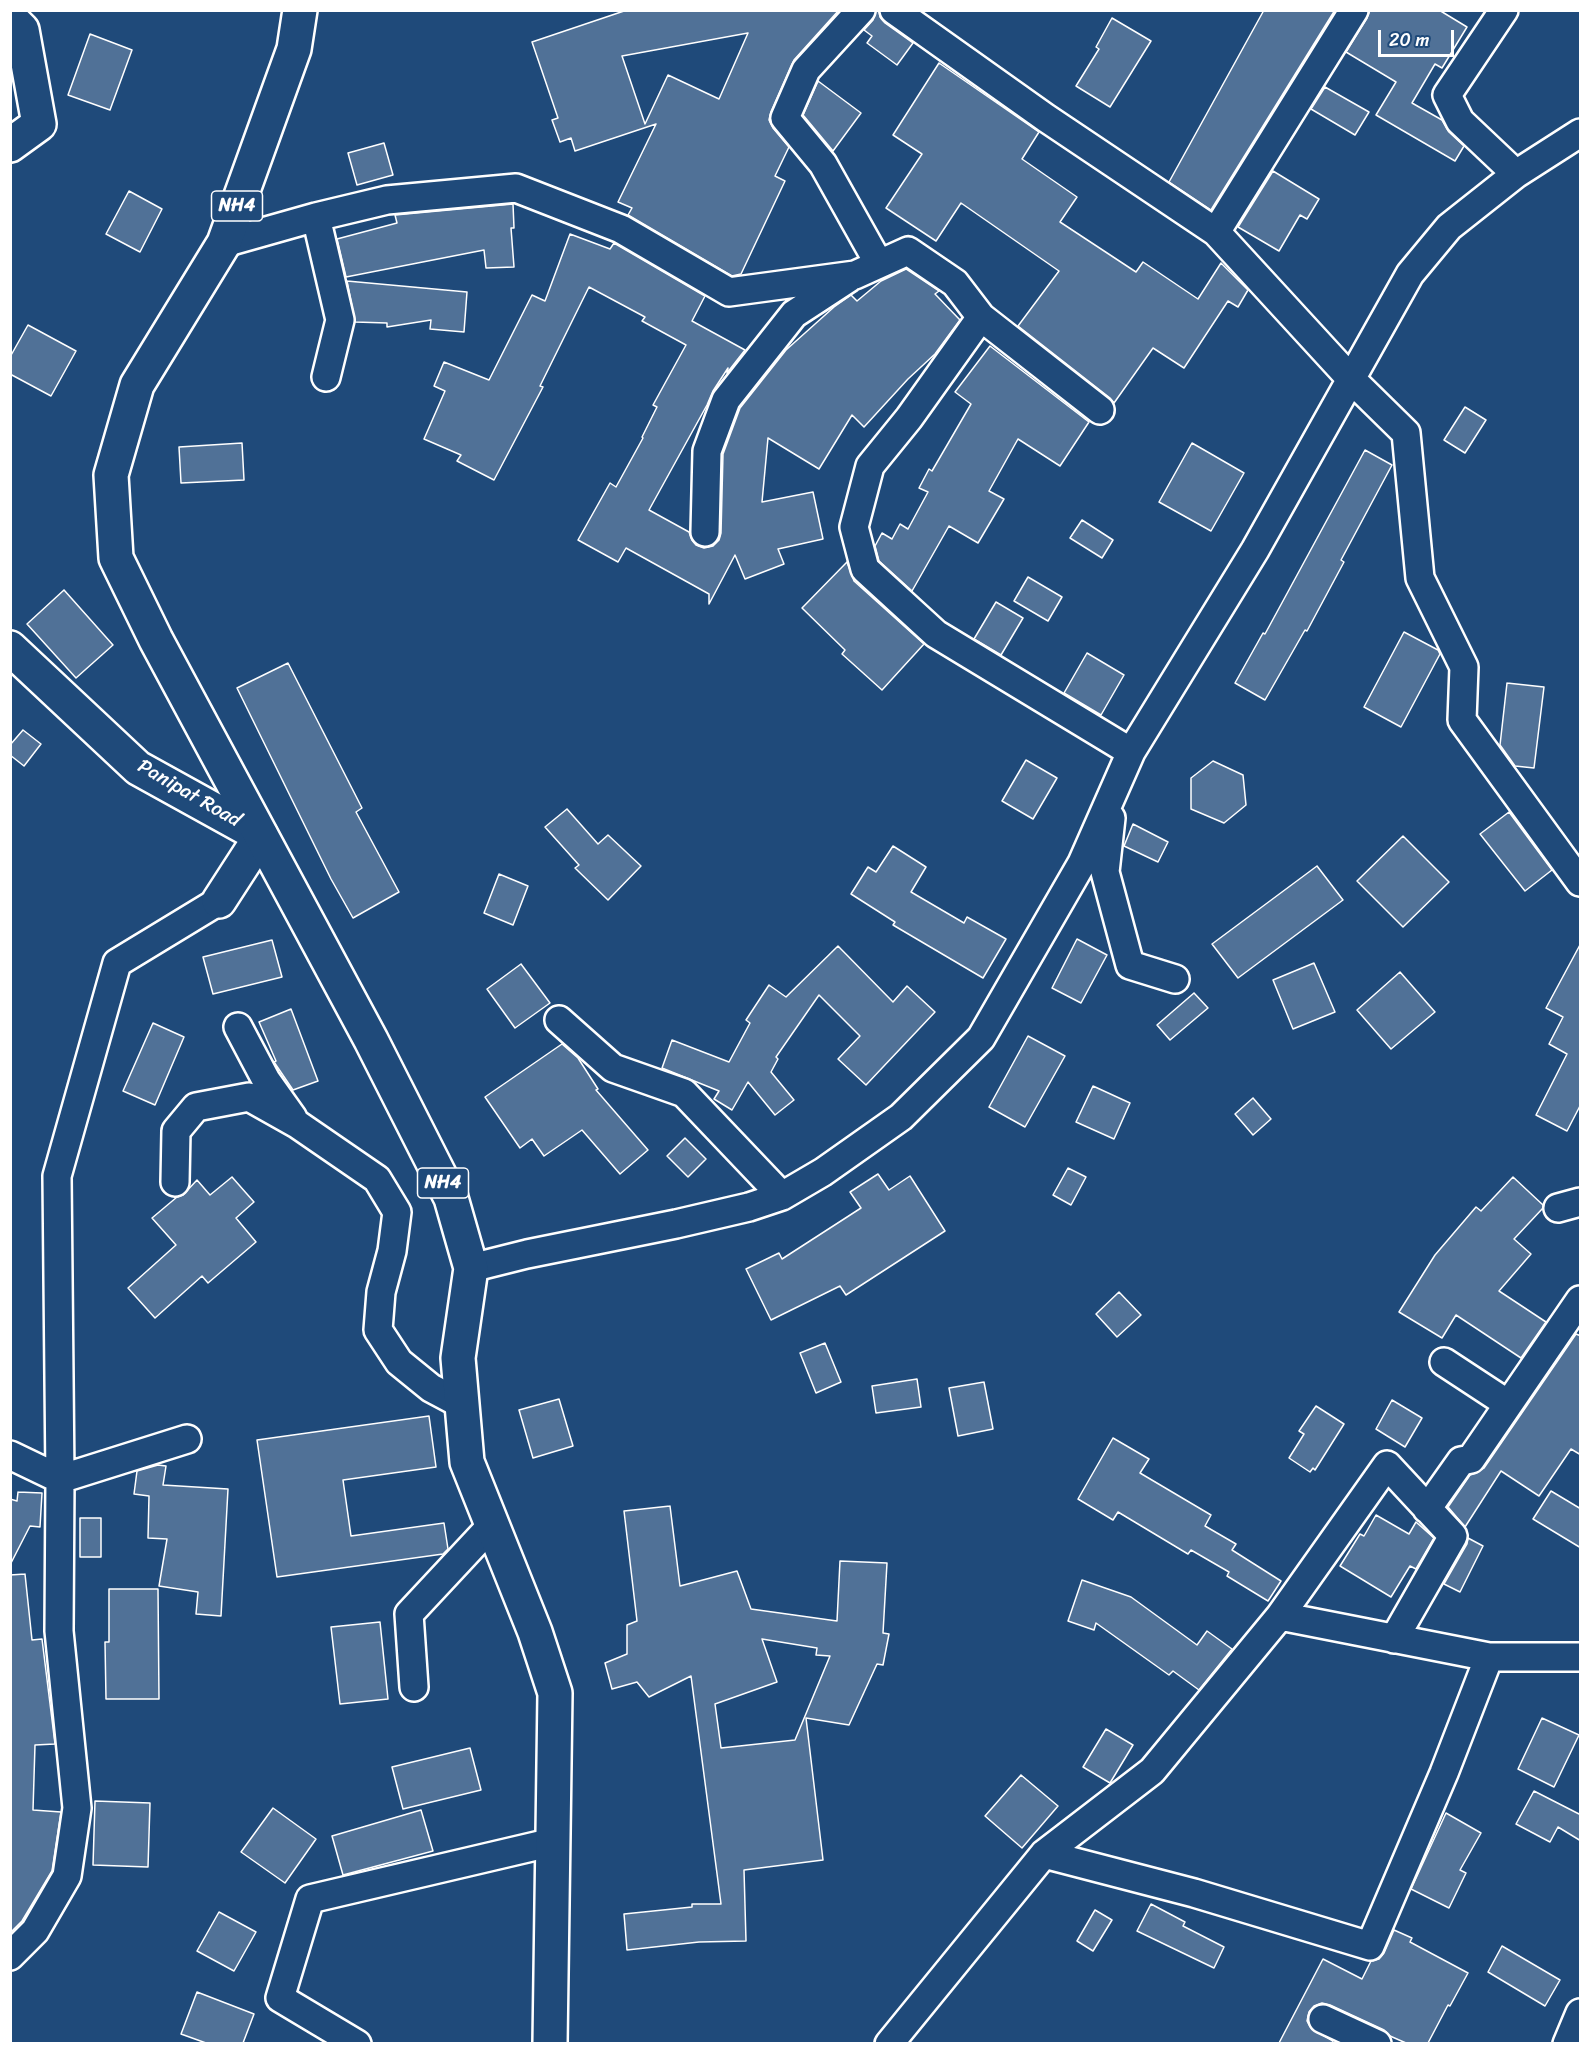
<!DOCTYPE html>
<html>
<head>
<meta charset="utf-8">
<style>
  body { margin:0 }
  #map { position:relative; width:1591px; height:2054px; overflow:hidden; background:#1f4a7a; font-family:Sriracha,sans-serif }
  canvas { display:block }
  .frame { position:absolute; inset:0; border:12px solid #fff; pointer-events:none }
  .scale { position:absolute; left:1378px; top:30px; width:76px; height:27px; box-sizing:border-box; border:3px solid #fff; border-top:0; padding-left:8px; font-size:18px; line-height:21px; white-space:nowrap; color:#fff; -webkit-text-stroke:4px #1f4a7a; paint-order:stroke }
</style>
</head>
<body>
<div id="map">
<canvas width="1591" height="2054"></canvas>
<div class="frame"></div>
<div class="scale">20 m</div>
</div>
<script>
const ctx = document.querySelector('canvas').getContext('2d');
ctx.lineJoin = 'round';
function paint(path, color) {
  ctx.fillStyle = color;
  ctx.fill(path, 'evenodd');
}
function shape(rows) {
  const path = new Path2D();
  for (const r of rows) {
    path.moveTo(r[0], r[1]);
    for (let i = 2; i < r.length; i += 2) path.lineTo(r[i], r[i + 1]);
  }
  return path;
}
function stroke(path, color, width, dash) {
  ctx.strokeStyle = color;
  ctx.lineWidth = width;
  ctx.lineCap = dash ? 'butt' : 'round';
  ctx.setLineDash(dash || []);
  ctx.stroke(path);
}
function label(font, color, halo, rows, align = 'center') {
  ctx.font = font + ' Sriracha,sans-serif';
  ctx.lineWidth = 5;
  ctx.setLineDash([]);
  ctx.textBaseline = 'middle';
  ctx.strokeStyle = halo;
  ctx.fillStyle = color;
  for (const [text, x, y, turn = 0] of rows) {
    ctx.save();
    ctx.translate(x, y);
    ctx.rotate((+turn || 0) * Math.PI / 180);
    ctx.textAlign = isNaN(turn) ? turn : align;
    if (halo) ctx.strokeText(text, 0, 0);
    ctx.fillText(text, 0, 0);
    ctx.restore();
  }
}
const building = shape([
  [627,10,839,10,794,60,771,112,769,120,773,128,789,147,775,176,785,181,741,274,732,276,628,215,632,208,618,202,656,124,575,151,571,138,560,142,552,120,558,118,532,42,627,10],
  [748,33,719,99,668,75,645,124,622,56,748,33],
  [876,10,879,10,880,17,885,23,913,43,897,65,867,43,872,36,864,30,873,20,876,10],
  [1264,10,1335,10,1211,210,1169,182,1264,10],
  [1370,10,1439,10,1467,27,1442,68,1435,64,1412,103,1442,120,1449,132,1464,146,1455,161,1376,115,1396,82,1346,52,1367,18,1370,10],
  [1112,18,1151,41,1110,107,1076,86,1099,49,1096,47,1112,18],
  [90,34,132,50,110,110,68,95,90,34],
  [939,63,1039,132,1022,159,1077,197,1060,222,1136,272,1143,262,1198,299,1221,263,1248,290,1238,307,1228,301,1184,368,1153,348,1114,403,1110,398,1018,326,1059,271,961,203,936,241,886,208,922,154,893,135,939,63],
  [818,81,861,113,833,151,803,115,818,81],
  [1325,87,1369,112,1355,135,1311,109,1325,87],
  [384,143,393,175,357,185,348,153,384,143],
  [1273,171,1319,199,1307,219,1300,215,1279,251,1238,227,1273,171],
  [129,191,162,209,140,252,106,234,129,191],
  [513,204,514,228,511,228,514,267,486,268,484,250,346,277,337,239,397,223,395,215,513,204],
  [570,234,610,249,614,243,705,296,692,321,745,350,727,373,728,368,713,391,707,405,649,510,689,532,692,540,696,545,704,548,713,546,719,540,721,533,723,454,740,408,786,350,834,307,851,295,857,301,881,281,906,269,939,291,935,294,960,320,935,354,908,379,864,427,852,415,819,469,768,438,762,502,813,492,823,539,778,549,784,564,745,579,735,555,709,604,709,594,626,548,618,562,578,540,610,483,616,487,643,438,642,437,657,407,653,405,686,345,642,321,645,317,589,287,540,386,543,387,494,480,457,461,461,455,424,439,445,391,434,386,444,362,489,380,532,295,545,301,570,234],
  [347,281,467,292,464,332,430,329,431,320,387,327,387,323,355,322,347,281],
  [28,325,76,351,51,396,10,374,10,357,28,325],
  [990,346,1089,422,1060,466,1018,439,989,491,1004,499,978,543,949,526,912,591,879,561,875,546,882,533,892,539,900,524,908,529,928,492,919,488,929,469,932,471,971,404,955,392,990,346],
  [1465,407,1486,420,1465,453,1444,440,1465,407],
  [242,443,244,480,181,483,179,447,242,443],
  [1192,443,1244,473,1211,531,1159,502,1192,443],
  [1365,450,1392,465,1341,560,1344,562,1307,631,1305,630,1265,700,1235,683,1263,633,1265,634,1365,450],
  [1082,520,1113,540,1102,558,1070,538,1082,520],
  [847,562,854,581,924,644,882,690,842,654,845,650,802,608,847,562],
  [1028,577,1062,597,1048,621,1014,601,1028,577],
  [64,590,113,645,76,678,27,624,64,590],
  [996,602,1023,618,1001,655,974,639,996,602],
  [1404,632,1438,650,1440,654,1401,727,1364,707,1404,632],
  [1087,653,1124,675,1101,715,1064,693,1087,653],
  [288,663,362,808,356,812,399,892,353,918,331,879,237,688,288,663],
  [1507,683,1544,687,1534,768,1515,766,1500,745,1507,683],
  [23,730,41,744,24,766,10,755,10,745,23,730],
  [1026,760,1057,778,1033,819,1002,801,1026,760],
  [1213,761,1243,775,1246,805,1224,823,1191,809,1191,778,1213,761],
  [567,809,598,844,608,835,641,866,608,900,575,868,579,865,545,827,567,809],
  [1509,812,1552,870,1525,891,1480,834,1509,812],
  [1133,824,1168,842,1158,862,1124,846,1133,824],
  [1403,836,1449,882,1403,927,1357,881,1403,836],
  [893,846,926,867,911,892,964,923,967,917,1006,939,983,978,893,925,895,922,851,894,868,867,876,872,893,846],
  [1317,866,1343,900,1238,978,1212,944,1317,866],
  [499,874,528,886,513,925,484,913,499,874],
  [1077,939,1107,955,1081,1003,1052,988,1077,939],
  [272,940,282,977,213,994,203,957,272,940],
  [1581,943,1581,1104,1567,1131,1536,1115,1567,1054,1549,1044,1563,1017,1546,1008,1581,943],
  [838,946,893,1002,907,986,935,1012,866,1085,838,1059,860,1036,819,995,776,1057,778,1059,771,1072,794,1100,775,1115,748,1082,732,1110,714,1099,719,1091,662,1068,672,1040,729,1062,750,1023,746,1020,769,985,786,997,838,946],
  [1314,963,1335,1012,1293,1029,1273,980,1314,963],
  [521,964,550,1003,515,1028,487,989,521,964],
  [1400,972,1435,1012,1391,1049,1357,1010,1400,972],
  [1194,993,1208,1008,1170,1040,1157,1025,1194,993],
  [291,1009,318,1081,293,1090,274,1062,276,1061,259,1022,291,1009],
  [153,1023,184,1037,155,1105,123,1091,153,1023],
  [1028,1036,1065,1056,1025,1127,989,1107,1028,1036],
  [562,1044,578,1058,598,1089,596,1090,648,1150,620,1174,582,1130,544,1156,532,1139,520,1148,485,1097,562,1044],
  [1093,1086,1130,1103,1114,1139,1076,1122,1093,1086],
  [1253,1098,1271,1119,1253,1135,1235,1114,1253,1098],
  [685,1138,706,1159,688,1177,667,1156,685,1138],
  [1068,1168,1086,1177,1071,1205,1053,1195,1068,1168],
  [878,1174,889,1190,910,1176,945,1231,846,1295,840,1286,771,1320,746,1269,779,1253,782,1259,861,1208,850,1192,878,1174],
  [232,1177,254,1202,236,1218,256,1242,208,1283,202,1276,155,1318,128,1288,176,1245,152,1218,177,1197,183,1195,197,1180,210,1195,232,1177],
  [1513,1177,1543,1205,1543,1208,1514,1239,1531,1254,1499,1291,1546,1322,1521,1358,1456,1315,1442,1338,1399,1312,1435,1255,1476,1207,1481,1211,1513,1177],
  [1119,1292,1141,1315,1117,1337,1096,1314,1119,1292],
  [1576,1334,1581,1336,1581,1455,1571,1449,1539,1496,1501,1471,1465,1527,1448,1507,1470,1475,1484,1468,1576,1334],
  [825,1343,841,1382,816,1393,800,1353,825,1343],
  [917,1379,921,1407,876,1413,872,1386,917,1379],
  [984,1382,993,1429,958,1436,949,1388,984,1382],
  [559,1399,573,1446,533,1458,519,1410,559,1399],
  [1392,1400,1422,1418,1405,1447,1376,1429,1392,1400],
  [1316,1406,1344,1424,1315,1470,1313,1468,1310,1472,1289,1458,1304,1434,1299,1431,1316,1406],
  [429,1416,436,1467,343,1480,351,1536,444,1523,448,1549,443,1554,277,1577,257,1440,429,1416],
  [1113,1438,1149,1459,1140,1473,1211,1515,1205,1526,1236,1544,1232,1550,1281,1581,1268,1601,1227,1576,1229,1572,1191,1550,1188,1554,1118,1512,1113,1520,1078,1499,1113,1438],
  [158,1465,166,1466,163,1485,228,1489,221,1616,196,1614,198,1592,159,1586,167,1539,148,1538,149,1496,134,1494,137,1471,158,1465],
  [1551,1491,1581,1509,1581,1548,1533,1519,1551,1491],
  [18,1492,42,1493,40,1527,30,1526,10,1565,10,1499,17,1501,18,1492],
  [670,1506,680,1586,737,1571,751,1609,837,1621,840,1561,887,1563,883,1633,889,1634,883,1665,877,1664,849,1725,806,1718,823,1860,744,1870,746,1941,699,1942,627,1950,624,1914,692,1907,692,1904,721,1904,691,1676,649,1697,637,1682,612,1689,605,1663,627,1654,627,1625,637,1621,624,1511,670,1506],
  [762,1639,817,1648,816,1655,830,1656,795,1740,721,1748,715,1704,777,1682,762,1639],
  [1376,1515,1409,1534,1416,1522,1434,1538,1416,1569,1410,1566,1391,1597,1340,1566,1360,1534,1364,1536,1376,1515],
  [80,1518,101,1518,101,1557,80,1557,80,1518],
  [1468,1538,1483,1546,1460,1592,1444,1584,1467,1544,1468,1538],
  [25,1574,32,1640,42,1639,55,1744,35,1745,33,1810,61,1812,52,1871,22,1921,10,1933,10,1575,25,1574],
  [1082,1580,1131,1597,1197,1645,1207,1631,1232,1649,1199,1690,1173,1671,1169,1675,1096,1623,1094,1630,1068,1621,1082,1580],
  [109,1589,158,1589,159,1699,106,1699,105,1642,109,1642,109,1589],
  [380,1622,388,1699,340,1704,331,1627,380,1622],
  [1542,1718,1579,1735,1554,1787,1518,1769,1542,1718],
  [1106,1729,1133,1745,1110,1783,1083,1767,1106,1729],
  [470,1748,481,1790,403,1809,392,1767,470,1748],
  [1021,1775,1058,1806,1022,1848,985,1816,1021,1775],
  [1534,1791,1581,1815,1581,1841,1558,1827,1550,1842,1516,1824,1534,1791],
  [95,1801,150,1803,148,1867,93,1865,95,1801],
  [273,1808,316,1839,285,1883,241,1852,273,1808],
  [421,1810,433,1851,343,1875,332,1836,421,1810],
  [1446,1813,1481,1833,1460,1870,1466,1873,1449,1908,1411,1889,1446,1813],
  [1151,1904,1185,1922,1183,1926,1224,1947,1214,1968,1137,1931,1151,1904],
  [1095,1910,1112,1920,1093,1951,1077,1941,1095,1910],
  [219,1912,256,1932,234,1971,197,1951,219,1912],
  [1394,1930,1412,1938,1410,1942,1468,1973,1450,2006,1448,2005,1428,2043,1406,2043,1390,2036,1384,2030,1330,2005,1322,2003,1314,2006,1309,2012,1307,2021,1311,2028,1333,2041,1332,2043,1279,2043,1323,1959,1362,1979,1371,1961,1379,1959,1384,1953,1394,1930],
  [1502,1946,1560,1980,1545,2006,1488,1972,1502,1946],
  [197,1992,254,2014,243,2043,206,2043,181,2034,197,1992]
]);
paint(building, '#507197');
stroke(building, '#fff', 1.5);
const minor = shape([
  [861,10,806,70,785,118,823,164,879,264],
  [894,10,1046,118,1216,232,1351,379,1406,433,1420,578,1464,667,1462,720,1580,882],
  [1504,10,1447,95,1460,121,1516,174],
  [316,217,340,320,326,377],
  [1216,232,1354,10],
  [224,243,316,217,387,200,516,188,621,229,729,292,855,275,908,251,955,283,981,317,909,418,870,466,854,527,865,569,936,634,1131,752,1255,550,1410,274,1449,227,1516,174,1580,133],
  [981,317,1100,410],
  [705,532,707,451,726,400,794,314,849,278],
  [1111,818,1105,872,1130,965,1175,979],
  [559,1020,613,1068,684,1093,782,1196],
  [238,1027,266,1080,293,1118],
  [175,1182,176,1131,196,1107,249,1097,297,1124,377,1179,397,1212,392,1251,381,1292,378,1330,399,1362,431,1388,463,1405],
  [1558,1208,1580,1202],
  [471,1268,527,1254,676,1224,749,1207,782,1196,823,1172,901,1117,981,1038,1082,863,1131,752],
  [1444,1362,1508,1404],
  [187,1439,60,1479,57,1176,117,963,219,901],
  [10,1455,60,1479,59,1631,77,1808,67,1876,35,1931,10,1956],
  [1427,1509,1461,1461,1471,1459,1580,1300],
  [1280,1616,1387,1465,1453,1536,1394,1639],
  [414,1687,409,1614,492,1525],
  [1044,1854,1194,1893,1370,1946,1444,1773,1489,1657],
  [1323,2019,1377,2044],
  [357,2044,280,1998,310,1899,553,1842],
  [889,2044,1044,1854,1152,1771,1280,1616,1489,1657,1580,1657],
  [1567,2044,1580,2013]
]);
const tertiary = shape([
  [10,18,22,30,39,124,10,145],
  [10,648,138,768,261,836,219,901]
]);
const trunk = shape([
  [300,10,294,49,224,243,137,385,111,475,116,558,156,640,371,1040,451,1198,471,1268,458,1358,467,1462,535,1632,555,1693,550,2044]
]);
stroke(minor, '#fff', 32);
stroke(tertiary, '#fff', 38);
stroke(trunk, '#fff', 38);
stroke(minor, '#1f4a7a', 27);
stroke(tertiary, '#1f4a7a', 33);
stroke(trunk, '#1f4a7a', 33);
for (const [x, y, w] of [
  [237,206,51],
  [443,1183,51]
]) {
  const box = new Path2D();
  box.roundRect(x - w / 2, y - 15, w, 30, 4.5);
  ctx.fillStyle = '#1f4a7a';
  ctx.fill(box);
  stroke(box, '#fff', 1.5);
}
label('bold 18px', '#fff', null, [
  ["NH4",237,206],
  ["NH4",443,1183]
]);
label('20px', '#fff', '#1f4a7a', [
  ["Panipat Road",189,794,30]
]);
</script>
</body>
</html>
